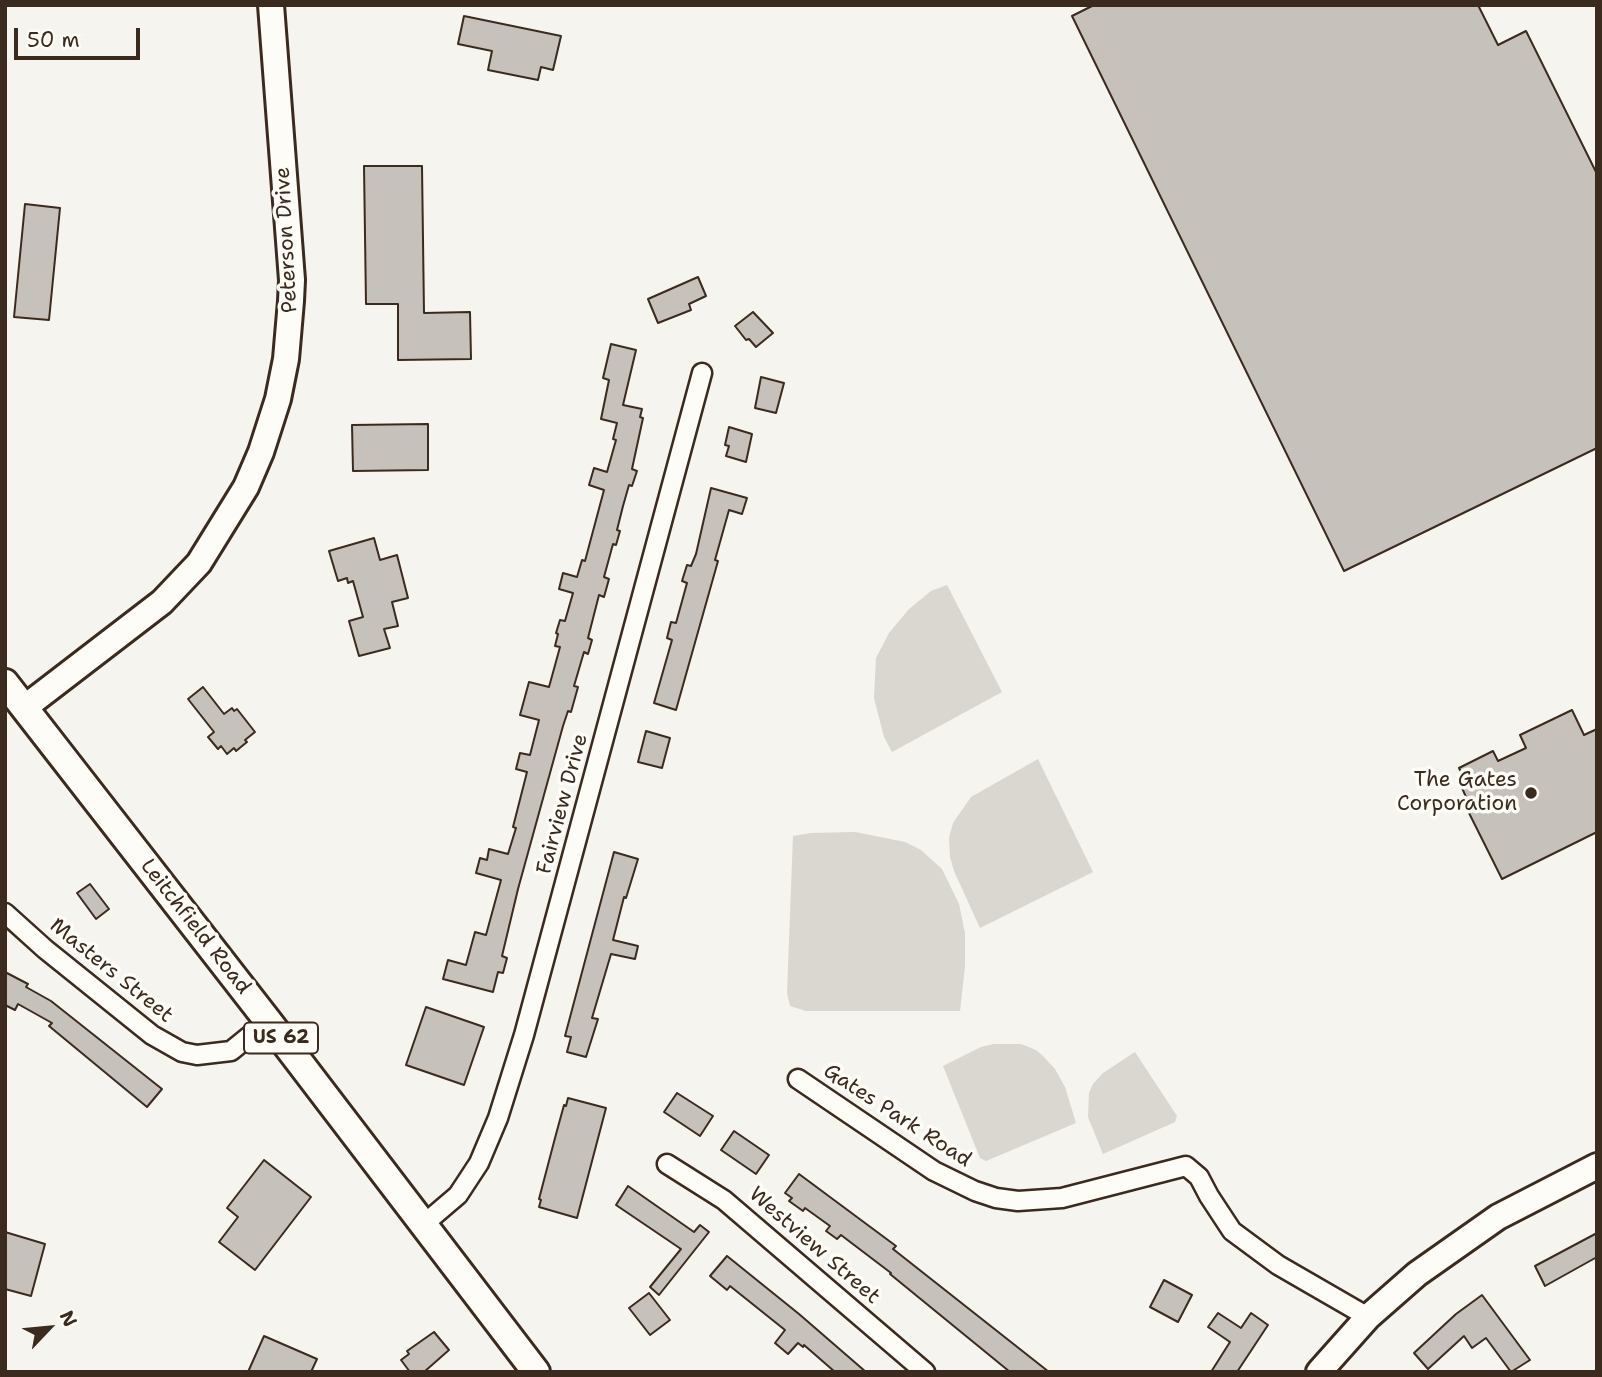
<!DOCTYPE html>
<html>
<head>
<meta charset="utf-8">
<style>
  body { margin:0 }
  #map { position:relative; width:1602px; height:1377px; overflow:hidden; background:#f5f4ee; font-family:"Shantell Sans",sans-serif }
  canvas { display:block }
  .frame { position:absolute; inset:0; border:7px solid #3b2a1e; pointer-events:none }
  .north { position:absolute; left:14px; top:1293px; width:70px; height:70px; -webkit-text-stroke:5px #fdfcf7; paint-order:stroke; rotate:64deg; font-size:19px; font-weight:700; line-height:28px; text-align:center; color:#3b2a1e }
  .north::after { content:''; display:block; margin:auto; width:24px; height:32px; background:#3b2a1e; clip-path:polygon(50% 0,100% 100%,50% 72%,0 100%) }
  .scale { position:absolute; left:14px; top:28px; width:126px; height:32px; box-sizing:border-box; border:4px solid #3b2a1e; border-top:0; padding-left:9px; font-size:21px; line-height:24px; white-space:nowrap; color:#3b2a1e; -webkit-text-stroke:5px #fdfcf7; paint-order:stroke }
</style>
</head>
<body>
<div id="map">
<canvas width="1602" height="1377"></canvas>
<div class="frame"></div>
<div class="north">N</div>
<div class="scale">50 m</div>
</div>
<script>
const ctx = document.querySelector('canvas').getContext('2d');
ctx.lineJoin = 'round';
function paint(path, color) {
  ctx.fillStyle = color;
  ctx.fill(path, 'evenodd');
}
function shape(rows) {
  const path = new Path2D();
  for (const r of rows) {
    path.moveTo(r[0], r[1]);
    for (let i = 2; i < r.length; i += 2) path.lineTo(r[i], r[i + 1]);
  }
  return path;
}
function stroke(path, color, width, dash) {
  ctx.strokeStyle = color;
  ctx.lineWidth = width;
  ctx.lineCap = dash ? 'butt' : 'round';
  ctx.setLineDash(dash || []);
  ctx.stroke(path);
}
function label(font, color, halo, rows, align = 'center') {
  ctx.font = font + ' "Shantell Sans",sans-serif';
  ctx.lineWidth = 7;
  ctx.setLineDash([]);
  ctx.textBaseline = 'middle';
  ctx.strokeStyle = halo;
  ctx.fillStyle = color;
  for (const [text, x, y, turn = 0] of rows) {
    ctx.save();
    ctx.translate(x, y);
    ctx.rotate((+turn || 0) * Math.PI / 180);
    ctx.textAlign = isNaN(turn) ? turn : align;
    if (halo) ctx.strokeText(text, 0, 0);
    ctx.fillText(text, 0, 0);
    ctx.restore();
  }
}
paint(shape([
  [947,585,1002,692,892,752,884,737,874,698,876,658,889,633,909,609,931,591],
  [1038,759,1093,872,980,928,954,871,950,857,949,838,953,823,971,797],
  [855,832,905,842,921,850,942,869,959,904,965,933,965,966,960,1011,806,1011,790,1006,787,993,793,836,811,833],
  [994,1044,1021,1044,1036,1050,1043,1056,1055,1069,1065,1087,1076,1123,986,1161,980,1158,943,1066,981,1047],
  [1135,1052,1177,1116,1175,1122,1103,1154,1088,1117,1089,1093,1093,1084,1103,1073]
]), '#dad6d0');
const building = shape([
  [1094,5,1478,5,1498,45,1526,31,1597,174,1597,448,1344,571,1072,16,1094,5],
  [464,16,561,36,553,70,541,67,538,80,488,70,492,51,458,44,464,16],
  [364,166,422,166,424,313,470,312,471,359,398,360,398,304,366,304,364,166],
  [25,204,60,208,49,320,14,317,25,204],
  [698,277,706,296,689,304,691,310,658,323,648,299,698,277],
  [753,312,773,333,756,347,749,339,746,340,735,326,753,312],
  [611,344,636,350,623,405,642,409,640,417,643,418,632,469,637,471,632,486,629,485,623,506,617,530,620,531,616,545,613,544,604,577,609,579,604,597,599,595,588,638,592,640,588,654,584,652,574,686,578,687,571,712,568,711,563,726,518,889,502,956,507,958,503,973,498,972,493,992,443,979,448,960,466,965,475,932,486,935,501,880,476,873,480,858,487,860,489,849,508,854,516,828,513,827,527,772,516,769,520,753,530,755,539,720,520,715,529,682,549,687,560,647,555,646,558,634,556,633,560,620,565,621,573,593,559,589,563,573,577,577,582,560,585,561,604,490,589,485,594,468,607,472,616,440,613,439,617,423,601,419,609,380,603,378,611,344],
  [761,377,784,383,776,413,755,408,761,377],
  [428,424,428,470,353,471,352,425,428,424],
  [729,427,752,434,746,462,726,456,729,446,725,445,729,427],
  [711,488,747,498,742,514,729,510,715,560,718,561,676,710,654,703,672,640,667,638,671,622,676,623,687,583,682,581,687,565,691,566,696,554,711,488],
  [374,538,380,560,397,555,408,598,392,602,398,626,384,629,390,648,359,656,349,621,363,617,353,581,348,583,347,578,338,581,329,551,374,538],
  [203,687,224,714,232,708,234,711,237,709,255,732,245,740,247,742,236,751,234,748,227,754,221,746,218,749,208,737,214,732,188,699,203,687],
  [1572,710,1584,735,1597,729,1597,832,1502,879,1462,799,1466,797,1462,788,1468,786,1459,768,1493,751,1498,761,1526,748,1520,735,1572,710],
  [646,731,670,738,662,768,638,762,646,731],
  [614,852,638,859,626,898,624,897,613,940,638,946,635,959,611,954,592,1018,598,1019,586,1057,567,1052,571,1037,565,1036,614,852],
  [90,884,109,909,96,919,77,893,90,884],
  [5,972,28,984,26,987,51,1001,162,1089,147,1107,49,1026,52,1023,18,1004,15,1010,5,1005,5,972],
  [426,1007,484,1027,464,1085,406,1065,426,1007],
  [677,1093,713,1116,700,1136,664,1112,677,1093],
  [568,1098,606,1108,577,1218,539,1207,541,1200,539,1199,555,1138,564,1105,566,1106,568,1098],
  [734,1131,769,1155,756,1174,721,1150,734,1131],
  [264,1160,311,1197,255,1270,219,1242,238,1217,227,1208,264,1160],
  [799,1174,896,1246,893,1249,1049,1372,1010,1372,890,1274,891,1273,841,1235,837,1239,826,1231,830,1226,805,1208,803,1211,789,1201,792,1198,785,1193,799,1174],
  [628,1186,694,1232,700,1225,709,1232,659,1295,650,1287,681,1249,616,1205,628,1186],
  [5,1232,45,1244,31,1296,5,1289,5,1232],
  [1597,1233,1597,1257,1545,1286,1535,1266,1597,1233],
  [727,1256,799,1314,866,1372,835,1372,804,1345,803,1347,798,1343,788,1354,775,1343,785,1330,730,1286,727,1290,710,1276,727,1256],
  [1164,1280,1192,1295,1178,1322,1150,1307,1164,1280],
  [649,1293,670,1320,650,1335,629,1308,649,1293],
  [1482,1295,1530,1360,1511,1372,1486,1338,1472,1348,1464,1336,1428,1369,1414,1353,1456,1314,1482,1295],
  [1218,1313,1241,1328,1251,1313,1268,1325,1237,1372,1211,1372,1230,1342,1208,1327,1218,1313],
  [434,1332,449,1350,424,1372,410,1372,401,1360,409,1354,407,1351,434,1332],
  [264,1336,317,1359,311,1372,248,1372,264,1336]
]);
paint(building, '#c7c1bb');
stroke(building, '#3b2a1e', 2);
const street = shape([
  [5,913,45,949,152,1035,182,1052,197,1055,231,1051,268,1021],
  [798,1079,934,1171,975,1191,996,1198,1018,1201,1062,1198,1186,1166,1199,1177,1209,1196,1232,1231,1278,1265,1368,1317],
  [667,1164,724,1200,925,1372],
  [424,1224,458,1195,479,1163,498,1118,524,1035,702,373]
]);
const secondary = shape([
  [24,708,162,602,199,563,246,487,261,452,278,399,286,359,291,301,292,280,271,5],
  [1319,1372,1368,1317,1417,1274,1498,1217,1597,1166]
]);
const primary = shape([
  [5,683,268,1021,536,1372]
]);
stroke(street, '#3b2a1e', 23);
stroke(secondary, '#3b2a1e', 30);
stroke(primary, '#3b2a1e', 32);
stroke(street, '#fdfcf7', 18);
stroke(secondary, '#fdfcf7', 24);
stroke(primary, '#fdfcf7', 26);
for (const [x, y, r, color] of [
  [1531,793,7,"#3b2a1e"]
]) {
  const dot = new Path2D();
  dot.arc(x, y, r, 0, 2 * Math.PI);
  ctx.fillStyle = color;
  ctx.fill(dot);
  stroke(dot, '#fdfcf7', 2.5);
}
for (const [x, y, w] of [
  [281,1038,74]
]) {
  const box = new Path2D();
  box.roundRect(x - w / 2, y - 15.5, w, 31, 5);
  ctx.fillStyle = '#fdfcf7';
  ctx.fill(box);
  stroke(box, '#3b2a1e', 2);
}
label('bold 19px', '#3b2a1e', null, [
  ["US 62",281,1038]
]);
label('21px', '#3b2a1e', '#fdfcf7', [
  ["Peterson Drive",287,240,-93],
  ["Fairview Drive",563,804,-75],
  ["Leitchfield Road",195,927,52],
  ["Masters Street",111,971,39],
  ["Gates Park Road",897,1116,33],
  ["Westview Street",814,1246,41]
]);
label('21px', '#3b2a1e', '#fdfcf7', [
  ["The Gates",1517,781],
  ["Corporation",1517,805]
], 'right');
</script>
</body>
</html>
